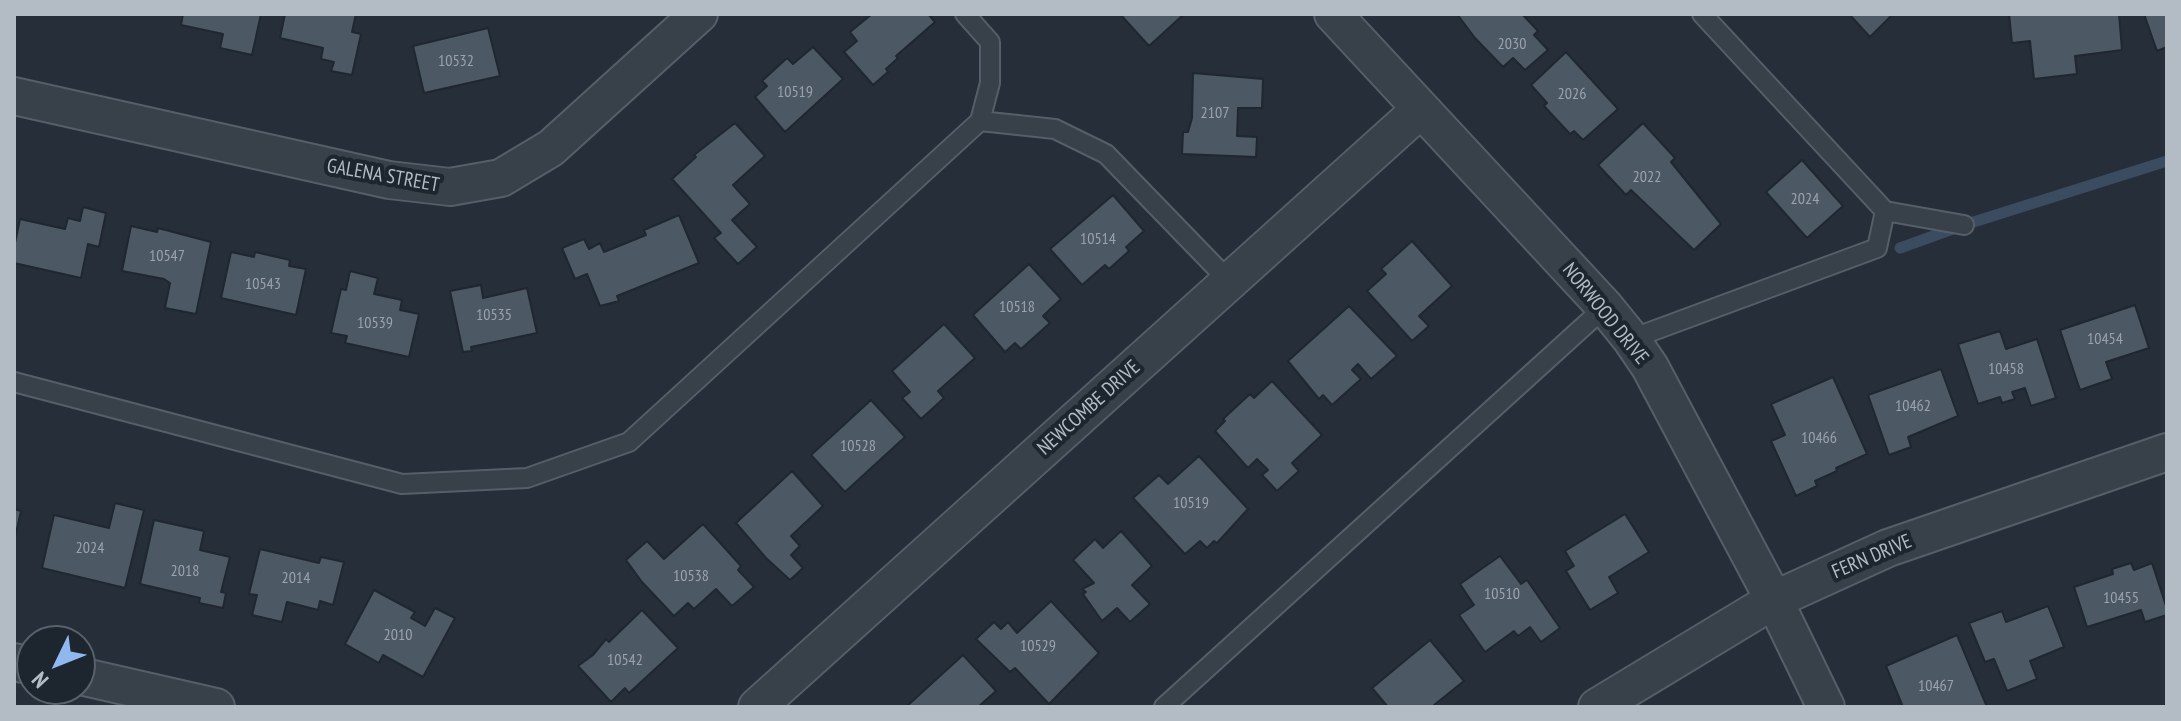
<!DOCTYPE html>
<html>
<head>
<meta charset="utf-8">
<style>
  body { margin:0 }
  #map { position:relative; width:2181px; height:721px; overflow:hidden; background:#252e39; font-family:"PT Sans Narrow",sans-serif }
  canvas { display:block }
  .frame { position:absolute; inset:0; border:16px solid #b3bbc5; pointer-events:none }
  .north { position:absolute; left:16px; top:625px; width:80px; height:80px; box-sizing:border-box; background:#1d252e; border:2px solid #59616a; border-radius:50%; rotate:227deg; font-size:22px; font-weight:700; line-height:32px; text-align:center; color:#b3bbc5 }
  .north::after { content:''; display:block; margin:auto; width:28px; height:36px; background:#90b7ee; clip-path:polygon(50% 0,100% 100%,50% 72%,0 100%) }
</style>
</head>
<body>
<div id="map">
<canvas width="2181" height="721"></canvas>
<div class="frame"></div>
<div class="north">N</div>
</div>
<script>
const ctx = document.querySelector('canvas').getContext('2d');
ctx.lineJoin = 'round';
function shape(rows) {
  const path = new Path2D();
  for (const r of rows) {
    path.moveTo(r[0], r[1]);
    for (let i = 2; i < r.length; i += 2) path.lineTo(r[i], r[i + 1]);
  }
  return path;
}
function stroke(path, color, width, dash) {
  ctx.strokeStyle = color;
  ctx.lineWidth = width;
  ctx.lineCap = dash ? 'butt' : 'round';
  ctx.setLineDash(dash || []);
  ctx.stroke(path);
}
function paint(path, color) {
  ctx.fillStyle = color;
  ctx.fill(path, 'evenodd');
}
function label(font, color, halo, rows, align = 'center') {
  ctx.font = font + ' "PT Sans Narrow",sans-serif';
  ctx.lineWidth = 8;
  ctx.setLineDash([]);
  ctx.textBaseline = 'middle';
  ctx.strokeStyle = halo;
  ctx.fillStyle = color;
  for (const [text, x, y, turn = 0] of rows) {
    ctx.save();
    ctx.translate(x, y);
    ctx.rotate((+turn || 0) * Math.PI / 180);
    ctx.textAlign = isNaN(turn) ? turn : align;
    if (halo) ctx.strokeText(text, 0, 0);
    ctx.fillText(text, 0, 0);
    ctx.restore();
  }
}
stroke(shape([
  [1900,248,1964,225,2167,161]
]), '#3b4c61', 11);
const building = shape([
  [183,14,261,14,252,55,220,48,223,34,181,25,183,14],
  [285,14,356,14,352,32,361,34,352,75,331,71,334,62,321,59,323,48,280,38,285,14],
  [872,14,928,14,935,22,896,56,898,58,886,69,888,72,873,85,844,52,857,41,850,32,872,14],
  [1120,14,1182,14,1183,15,1149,46,1120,14],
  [1457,14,1522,14,1538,31,1534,35,1548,50,1525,70,1513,58,1503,67,1475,38,1457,14],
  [1849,14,1893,14,1870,37,1849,14],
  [2009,14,2119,14,2122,50,2075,56,2077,74,2034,79,2030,41,2012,43,2009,14],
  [2144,14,2167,14,2167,47,2157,51,2144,14],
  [488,28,500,76,424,93,413,46,488,28],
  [813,47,843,79,785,132,755,97,767,86,762,81,787,58,793,64,813,47],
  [1566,52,1618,109,1583,140,1574,131,1570,134,1544,106,1547,103,1531,85,1566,52],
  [1193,73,1263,79,1262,108,1238,108,1237,136,1257,137,1256,157,1182,154,1183,132,1188,132,1192,118,1193,73],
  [735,123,765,156,733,185,750,204,732,220,757,247,738,264,714,238,721,233,672,179,696,157,694,155,735,123],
  [1643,123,1675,158,1671,162,1721,224,1694,250,1631,190,1626,195,1598,165,1643,123],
  [1802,160,1843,206,1807,238,1766,192,1802,160],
  [1113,195,1144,231,1126,247,1129,251,1109,269,1105,265,1082,285,1050,249,1113,195],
  [83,207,106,213,99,247,88,244,81,278,14,263,14,248,20,219,65,229,68,218,80,221,83,207],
  [679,215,699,263,617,296,619,301,600,306,587,274,575,279,562,248,584,239,589,249,600,243,604,252,646,235,644,230,679,215],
  [131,226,157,232,158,228,211,242,196,314,165,308,170,283,164,279,122,271,131,226],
  [1412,241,1452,286,1419,316,1429,326,1412,341,1367,291,1386,274,1381,269,1412,241],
  [231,252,254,257,255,252,290,260,289,266,306,269,296,315,221,298,231,252],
  [1029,264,1061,299,1043,316,1050,323,1021,349,1015,343,1005,352,973,315,1029,264],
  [350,271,378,278,374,294,402,300,400,310,419,314,409,357,345,343,347,336,331,333,341,289,346,290,350,271],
  [481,285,483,298,527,288,537,333,471,347,472,351,463,352,450,291,481,285],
  [2135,305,2149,348,2106,362,2112,379,2080,390,2060,330,2135,305],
  [1349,306,1397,356,1371,379,1358,364,1352,370,1361,379,1332,405,1323,395,1319,399,1288,361,1349,306],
  [944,324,975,358,938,391,944,398,921,419,902,398,910,392,892,371,944,324],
  [2000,331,2006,349,2037,339,2056,398,2031,406,2025,388,2012,392,2015,399,2002,403,2000,397,1978,404,1958,344,2000,331],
  [1941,369,1958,416,1908,437,1911,447,1889,455,1868,395,1941,369],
  [1833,377,1867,454,1836,468,1837,471,1815,481,1817,486,1796,496,1771,441,1785,435,1771,404,1833,377],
  [1272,381,1322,435,1292,463,1299,471,1277,491,1262,475,1268,470,1257,459,1248,468,1215,431,1225,421,1223,419,1250,394,1254,398,1272,381],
  [871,400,905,437,845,492,811,455,871,400],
  [1199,456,1248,509,1217,543,1214,541,1207,548,1200,541,1185,554,1133,498,1159,475,1168,484,1199,456],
  [792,471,823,506,791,536,800,546,791,555,803,568,790,580,766,558,736,523,792,471],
  [115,503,144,510,125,588,42,568,54,515,109,528,115,503],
  [14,509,21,511,14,542,14,509],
  [1625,514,1649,552,1609,577,1618,593,1590,610,1566,571,1574,566,1565,551,1625,514],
  [154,520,204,531,200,550,230,557,221,592,226,593,223,608,199,603,200,598,140,584,154,520],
  [703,524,741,566,738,570,754,587,732,606,716,589,694,609,688,603,674,616,642,582,626,560,647,541,664,559,703,524],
  [1121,531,1152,566,1132,585,1150,604,1130,622,1117,608,1102,621,1083,594,1086,592,1082,589,1094,583,1073,560,1095,539,1103,548,1121,531],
  [260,549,319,563,321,557,344,562,333,605,320,601,318,610,287,602,282,622,252,615,257,595,249,594,260,549],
  [1500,556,1521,584,1527,580,1560,628,1541,642,1530,627,1518,636,1514,631,1485,652,1459,615,1474,605,1460,584,1500,556],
  [2131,563,2134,570,2152,563,2167,609,2167,615,2145,622,2141,610,2087,627,2074,587,2113,574,2112,569,2131,563],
  [374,590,415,612,411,618,425,626,435,608,455,618,423,677,383,655,379,663,345,644,374,590],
  [1051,601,1099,653,1049,704,1015,668,1010,672,976,639,994,622,1001,629,1008,622,1017,633,1051,601],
  [2048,606,2064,647,2030,661,2037,679,2007,691,1994,659,1985,662,1969,623,2002,611,2006,622,2048,606],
  [642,610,678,648,629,693,625,688,611,702,578,666,593,655,606,639,609,642,642,610],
  [1957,635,1987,707,1903,707,1886,666,1957,635],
  [1430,640,1464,681,1434,705,1436,707,1388,707,1372,688,1430,640],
  [963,655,996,691,978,707,906,707,963,655]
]);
paint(building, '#4d5865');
stroke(building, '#1f2730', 2);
const lane = shape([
  [1702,14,1885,211,1964,225],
  [980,121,1055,129,1106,154,1230,282],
  [1631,339,1877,248,1885,211],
  [14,382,402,484,527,478,629,442,980,121,990,83,990,42,965,14],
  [1164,707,1605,307]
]);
const street = shape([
  [1333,14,1605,307,1631,339,1650,367,1774,600,1826,707],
  [14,96,389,180,450,187,501,178,551,148,699,14],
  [14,662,32,666],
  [80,676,216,707],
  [757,707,1421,109],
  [1597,707,1774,600,1888,548,2167,452]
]);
stroke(lane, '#565e67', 22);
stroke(street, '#565e67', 40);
stroke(lane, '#384049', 18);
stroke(street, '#384049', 36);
label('16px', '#9aa2ad', null, [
  ["2030",1512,44],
  ["10532",456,61],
  ["10519",795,92],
  ["2026",1572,94],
  ["2107",1215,113],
  ["2022",1647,177],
  ["2024",1805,199],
  ["10514",1098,239],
  ["10547",167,256],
  ["10543",263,284],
  ["10518",1017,307],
  ["10535",494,315],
  ["10539",375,323],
  ["10454",2105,339],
  ["10458",2006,369],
  ["10462",1913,406],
  ["10466",1819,438],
  ["10528",858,446],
  ["10519",1191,503],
  ["2024",90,548],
  ["2018",185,571],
  ["10538",691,576],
  ["2014",296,578],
  ["10510",1502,594],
  ["10455",2121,598],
  ["2010",398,635],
  ["10529",1038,646],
  ["10542",625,660],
  ["10467",1936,686]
]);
label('20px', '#b3bbc5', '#1d252e', [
  ["GALENA STREET",383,176,10],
  ["NORWOOD DRIVE",1605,314,51],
  ["NEWCOMBE DRIVE",1089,408,-42],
  ["FERN DRIVE",1872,557,-23]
]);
</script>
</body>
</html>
